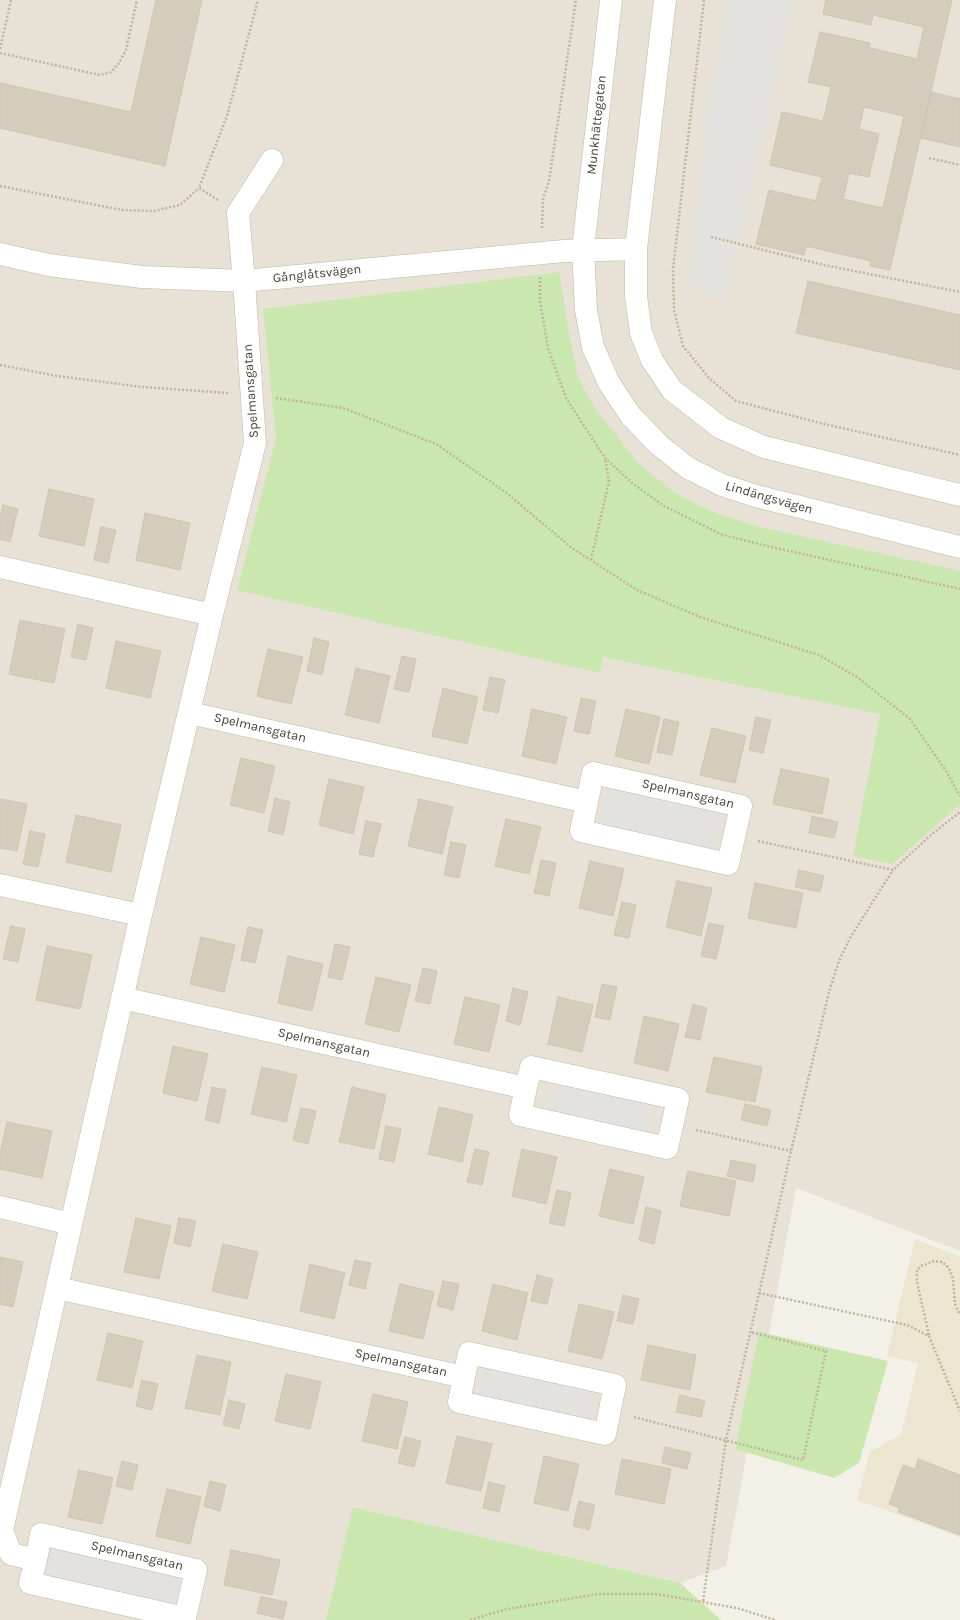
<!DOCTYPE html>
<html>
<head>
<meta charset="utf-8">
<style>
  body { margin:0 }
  canvas { display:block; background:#f3f0e7 }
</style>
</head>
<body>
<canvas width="960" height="1620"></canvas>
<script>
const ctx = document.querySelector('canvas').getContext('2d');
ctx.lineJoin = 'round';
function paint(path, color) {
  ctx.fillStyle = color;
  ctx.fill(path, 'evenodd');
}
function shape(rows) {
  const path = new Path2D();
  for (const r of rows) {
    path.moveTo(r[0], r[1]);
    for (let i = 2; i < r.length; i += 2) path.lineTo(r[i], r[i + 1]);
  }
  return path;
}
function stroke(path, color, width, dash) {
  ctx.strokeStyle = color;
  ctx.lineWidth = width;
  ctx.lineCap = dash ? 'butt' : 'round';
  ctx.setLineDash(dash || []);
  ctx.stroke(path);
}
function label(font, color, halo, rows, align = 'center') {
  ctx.font = font + ' Karla,sans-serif';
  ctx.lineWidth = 3;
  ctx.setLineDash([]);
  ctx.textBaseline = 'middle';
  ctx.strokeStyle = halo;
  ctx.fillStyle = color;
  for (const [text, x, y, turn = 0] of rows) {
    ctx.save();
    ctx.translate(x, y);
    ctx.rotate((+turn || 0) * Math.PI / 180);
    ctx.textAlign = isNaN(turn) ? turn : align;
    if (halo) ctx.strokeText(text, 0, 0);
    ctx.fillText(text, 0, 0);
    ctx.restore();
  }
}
paint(shape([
  [0,0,960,0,960,1251,796,1188,726,1566,680,1583,354,1507,326,1620,0,1620]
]), '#e7e2d5');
paint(shape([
  [915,1239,960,1257,960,1537,857,1500,870,1452,901,1434,918,1363,887,1356]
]), '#ece6d1');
paint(shape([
  [559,272,570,339,578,377,594,407,638,463,675,493,715,513,756,526,960,571,960,804,892,864,853,856,880,714,603,657,600,673,237,590,276,439,263,309],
  [759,1332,888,1361,859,1463,834,1478,735,1449],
  [353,1507,680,1583,721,1620,326,1620]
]), '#cbe7b0');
paint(shape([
  [728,0,793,0,726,297,689,287,707,114],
  [608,783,724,809,714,854,598,828],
  [552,1079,653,1102,646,1135,544,1113],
  [484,1363,596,1387,588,1424,476,1400],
  [41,1534,196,1570,185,1618,30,1583]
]), '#e4e2df');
const building = shape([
  [156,0,202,0,165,166,0,128,0,83,131,112,156,0],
  [826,0,952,0,890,270,870,266,871,261,806,246,804,255,756,244,769,190,816,201,822,177,770,165,782,112,823,121,831,87,808,82,820,32,870,43,870,48,917,59,924,27,873,15,871,25,823,14,826,0],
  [864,107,904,116,883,208,843,199,849,173,869,177,879,134,859,129,864,107],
  [931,92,960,99,960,147,921,138,931,92],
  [808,281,960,315,960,370,796,333,808,281],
  [49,489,94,499,84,546,39,536,49,489],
  [3,505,18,509,10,542,0,539,0,518,3,505],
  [145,513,190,523,180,570,136,560,145,513],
  [101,527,116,530,108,563,94,560,101,527],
  [20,620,65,629,54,683,9,674,20,620],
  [78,624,93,628,86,660,71,657,78,624],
  [314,638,329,642,322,675,307,671,314,638],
  [116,641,161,651,150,698,106,688,116,641],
  [268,649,303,657,291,704,257,696,268,649],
  [402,656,416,659,409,692,394,689,402,656],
  [356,668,390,676,379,723,345,715,356,668],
  [490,677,505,680,498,713,483,710,490,677],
  [443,688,478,697,467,744,432,736,443,688],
  [581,698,596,701,589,734,574,731,581,698],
  [532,709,567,717,556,764,522,756,532,709],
  [626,709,660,717,649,764,615,756,626,709],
  [756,717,771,720,763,753,749,750,756,717],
  [664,719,679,722,672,755,657,752,664,719],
  [712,728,746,736,735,783,700,775,712,728],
  [241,758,275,766,264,813,230,805,241,758],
  [781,769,829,779,822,814,773,804,781,769],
  [329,779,364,787,353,834,319,825,329,779],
  [275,798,290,802,283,835,268,831,275,798],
  [0,799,27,804,17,851,0,848,0,799],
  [419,799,453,807,442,854,408,846,419,799],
  [76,815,121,825,111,872,66,862,76,815],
  [812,816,838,822,834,838,809,833,812,816],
  [506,819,541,827,529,874,495,866,506,819],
  [366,821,381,824,373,857,359,854,366,821],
  [30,831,45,834,38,867,23,864,30,831],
  [451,842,466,845,459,878,444,875,451,842],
  [541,860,556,863,549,896,534,893,541,860],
  [590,861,624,869,613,916,579,908,590,861],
  [799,870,824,876,820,892,795,887,799,870],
  [677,881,712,888,701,936,666,927,677,881],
  [755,883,803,893,796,928,748,918,755,883],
  [622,902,636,905,629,938,614,935,622,902],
  [709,923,724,926,716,959,701,956,709,923],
  [11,926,25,929,18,962,3,959,11,926],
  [248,927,263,930,255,963,241,960,248,927],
  [201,937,235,945,224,992,190,984,201,937],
  [335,944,350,947,342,980,328,977,335,944],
  [47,946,92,955,80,1009,36,1000,47,946],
  [288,956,323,964,312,1011,278,1003,288,956],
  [423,968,437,971,430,1004,415,1001,423,968],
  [376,977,411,985,399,1032,365,1024,376,977],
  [602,984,617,987,610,1020,595,1017,602,984],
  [513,988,528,992,520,1025,506,1021,513,988],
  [465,997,500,1005,489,1052,454,1044,465,997],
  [558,997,593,1005,582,1052,548,1044,558,997],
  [693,1004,707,1008,700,1040,685,1037,693,1004],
  [644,1016,679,1024,668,1071,634,1063,644,1016],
  [173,1046,208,1054,197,1101,163,1093,173,1046],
  [714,1057,762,1067,755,1102,706,1092,714,1057],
  [262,1067,297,1075,286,1122,251,1114,262,1067],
  [212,1087,226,1090,219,1123,205,1120,212,1087],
  [352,1087,386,1095,374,1149,339,1142,352,1087],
  [745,1104,771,1110,767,1126,741,1120,745,1104],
  [439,1107,473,1115,462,1162,428,1154,439,1107],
  [301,1108,316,1111,308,1144,293,1140,301,1108],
  [7,1122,52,1131,42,1178,0,1169,0,1154,7,1122],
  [386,1126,401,1129,394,1162,379,1159,386,1126],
  [475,1149,489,1152,482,1185,467,1182,475,1149],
  [522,1149,557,1157,546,1204,512,1196,522,1149],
  [731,1160,756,1165,753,1182,727,1176,731,1160],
  [610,1169,644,1177,633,1224,599,1216,610,1169],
  [688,1171,736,1181,729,1216,680,1206,688,1171],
  [557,1190,571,1193,564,1226,549,1223,557,1190],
  [646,1207,661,1211,654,1244,639,1240,646,1207],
  [136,1218,171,1226,159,1279,124,1272,136,1218],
  [179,1218,196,1221,190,1247,174,1243,179,1218],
  [223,1244,258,1252,247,1299,212,1291,223,1244],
  [0,1257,23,1262,13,1307,0,1304,0,1257],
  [355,1260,371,1263,365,1289,349,1285,355,1260],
  [310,1264,345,1273,334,1319,300,1311,310,1264],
  [537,1275,553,1279,547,1304,531,1301,537,1275],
  [443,1281,459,1284,453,1310,437,1306,443,1281],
  [400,1284,434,1292,423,1339,389,1331,400,1284],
  [493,1284,528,1293,517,1340,482,1331,493,1284],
  [623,1295,639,1299,633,1324,617,1321,623,1295],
  [579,1304,614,1312,602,1359,568,1351,579,1304],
  [108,1333,143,1341,132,1388,97,1380,108,1333],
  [648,1345,696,1355,690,1390,641,1380,648,1345],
  [197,1355,231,1362,220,1415,185,1408,197,1355],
  [286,1374,321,1382,310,1429,275,1421,286,1374],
  [142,1380,158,1384,152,1410,136,1406,142,1380],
  [373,1394,408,1402,397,1449,362,1441,373,1394],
  [680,1395,705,1401,701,1417,676,1412,680,1395],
  [229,1400,245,1404,239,1429,223,1425,229,1400],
  [457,1436,492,1444,481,1491,446,1483,457,1436],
  [405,1437,421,1441,414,1467,398,1463,405,1437],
  [665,1447,691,1453,687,1469,662,1463,665,1447],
  [544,1456,579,1464,568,1511,534,1503,544,1456],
  [622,1459,671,1469,664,1504,615,1494,622,1459],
  [918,1459,960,1475,960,1535,898,1512,900,1508,889,1504,903,1465,915,1469,918,1459],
  [122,1461,138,1465,132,1490,116,1486,122,1461],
  [79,1470,113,1478,102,1524,68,1517,79,1470],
  [210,1481,226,1485,220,1511,204,1506,210,1481],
  [489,1482,505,1486,499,1512,483,1508,489,1482],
  [167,1489,201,1497,190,1544,156,1536,167,1489],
  [579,1501,595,1505,589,1530,573,1526,579,1501],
  [231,1550,280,1560,272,1595,224,1585,231,1550],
  [261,1597,287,1602,283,1619,257,1613,261,1597]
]);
paint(building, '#d5cdbc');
stroke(building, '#cfc5af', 1);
const minor = shape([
  [611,0,583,249,586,310,593,347,609,383,631,416,659,445,688,468,722,485,756,496,960,547],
  [665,0,636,249,636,296,641,333,652,360,672,390,721,428,764,447,960,495],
  [0,254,49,265,142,277,244,281,564,251,636,249],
  [0,567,212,615],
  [190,713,587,802,581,831,728,864,741,806,593,773,587,802],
  [0,885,141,915],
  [122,998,526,1088,520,1115,667,1148,678,1099,531,1067,526,1088],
  [0,1207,71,1224],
  [57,1288,464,1377,459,1402,605,1434,615,1385,469,1353,464,1377],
  [36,1560,41,1534,196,1570,185,1618,30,1583,36,1560,11,1554,2,1530,141,915,212,615,255,443,244,281,238,213,272,160]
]);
stroke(minor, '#beb8a9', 23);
stroke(shape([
  [704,0,673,269,674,310,683,346,709,378,736,401,820,423,960,455],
  [0,49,11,0],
  [0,53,100,75,111,72,119,63,126,50,137,0],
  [929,158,960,165],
  [0,186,122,210,154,211,180,205,199,188],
  [218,200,199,188,227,116,258,0],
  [542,228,543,199,549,181,576,0],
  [711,237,824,265,960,292],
  [540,277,540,301,548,348,566,398,605,458,632,483,664,506,723,535,767,546,960,589],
  [0,365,57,376,143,387,228,393],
  [276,398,343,408,436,444,504,491,572,548,637,590,700,617,819,655,857,677,910,719,946,771,960,796],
  [591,560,609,481,605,459],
  [758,841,893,870,932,834,960,812],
  [696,1130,791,1151],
  [759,1293,907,1325,929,1336,960,1411],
  [929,1335,917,1282,917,1270,921,1266,934,1261,942,1262,949,1268,953,1279,955,1304,960,1315],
  [634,1417,803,1460,826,1351,750,1332],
  [703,1601,726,1440,791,1151,829,992,839,961,850,938,893,870],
  [470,1620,507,1609,598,1594,656,1594,737,1608,775,1620]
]), '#c0b59b', 2.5, [2, 2]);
stroke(minor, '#fff', 22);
label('13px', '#464136', '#fff', [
  ["Munkhättegatan",597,125,-84],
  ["Gånglåtsvägen",317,274,-6],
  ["Spelmansgatan",251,391,-94],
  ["Lindängsvägen",769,498,16],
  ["Spelmansgatan",260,728,13],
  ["Spelmansgatan",688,794,13],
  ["Spelmansgatan",324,1043,13],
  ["Spelmansgatan",401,1363,12],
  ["Spelmansgatan",137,1556,13]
]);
</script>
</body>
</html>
